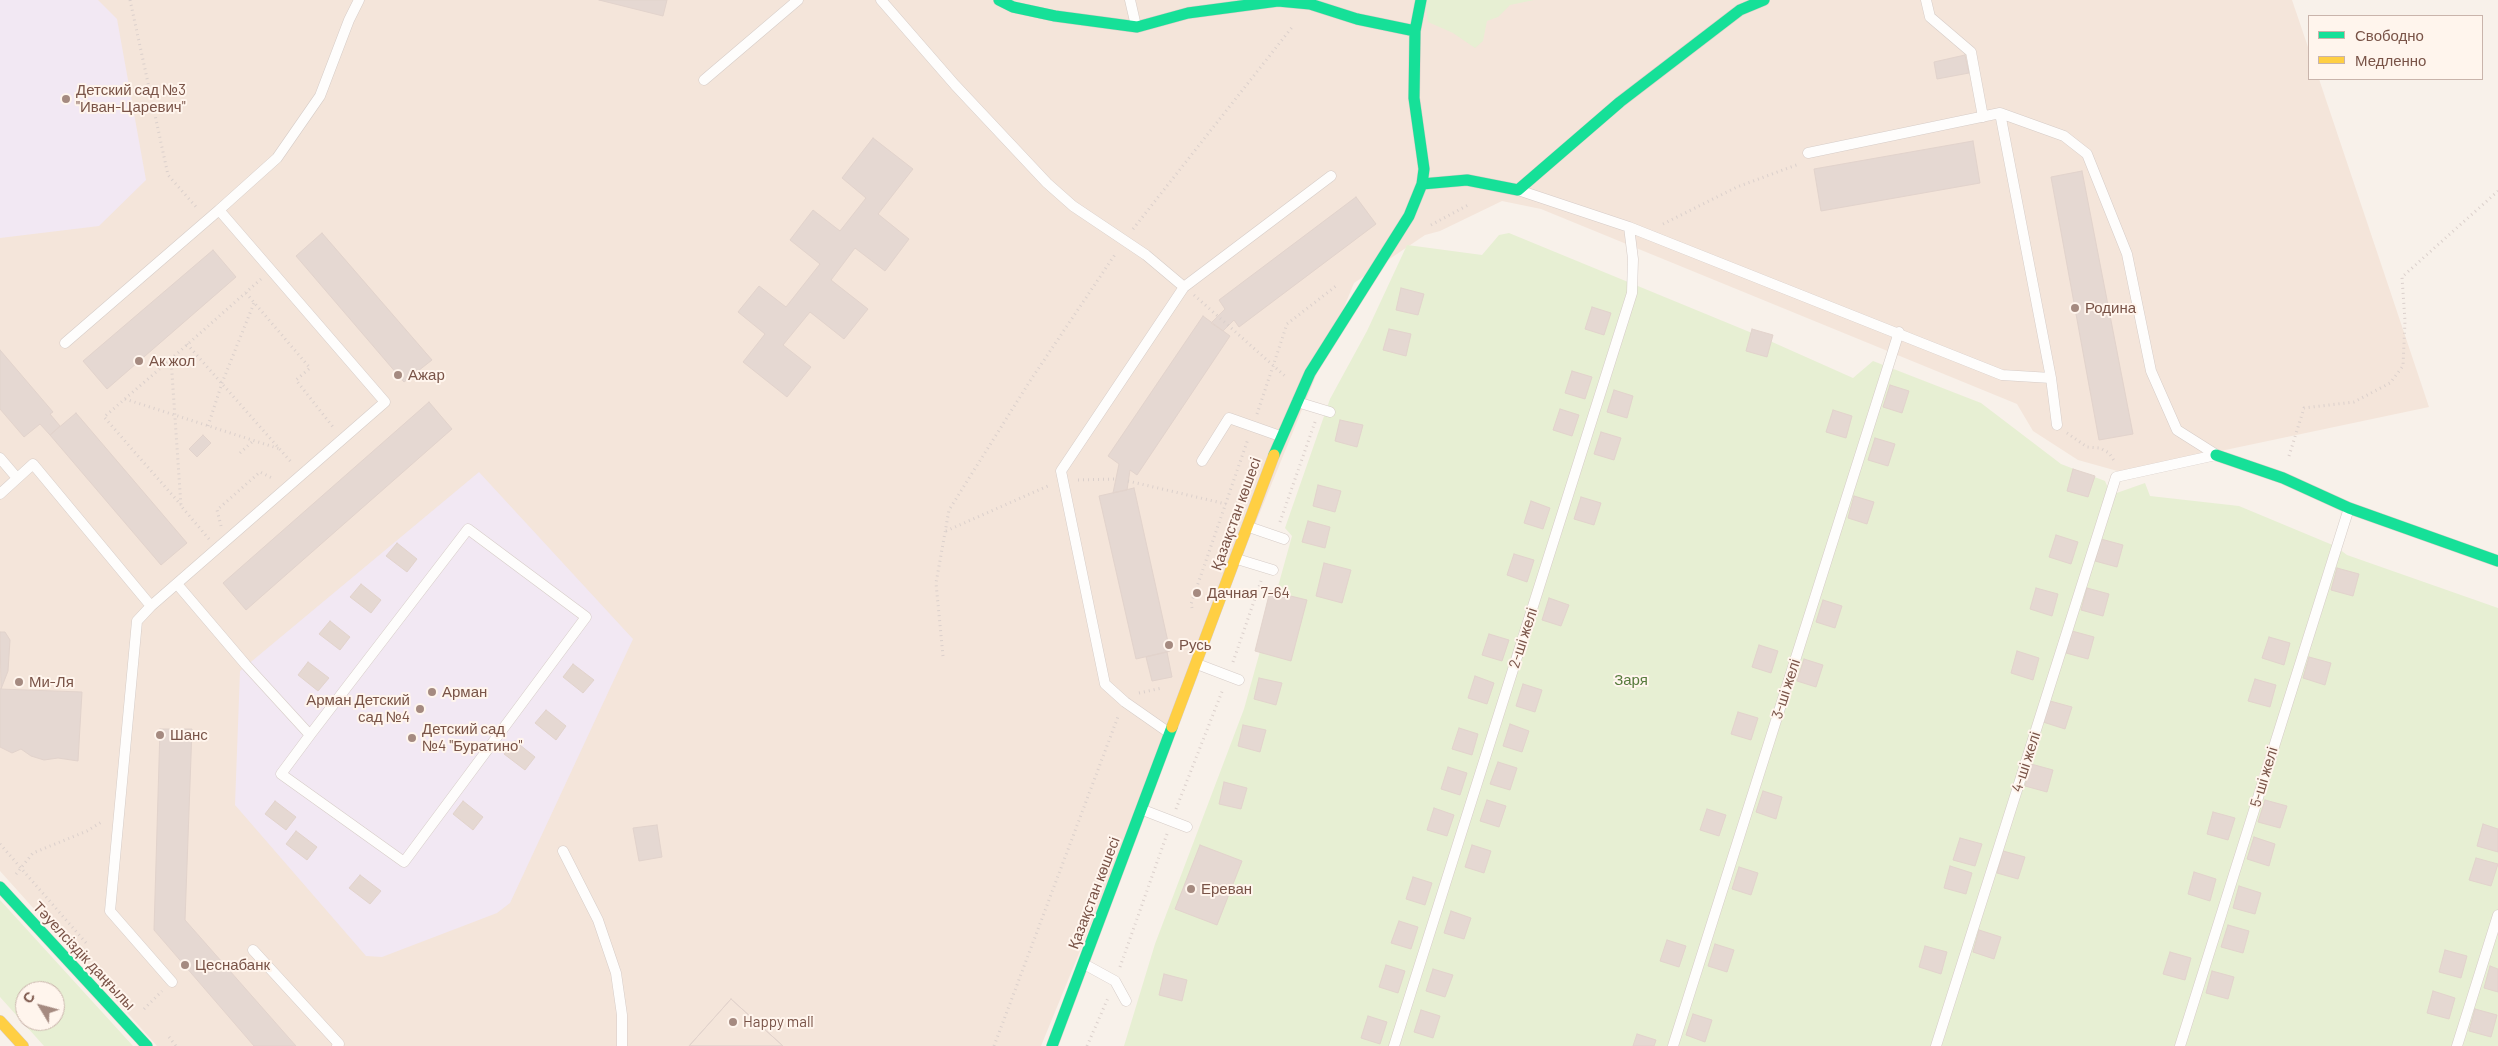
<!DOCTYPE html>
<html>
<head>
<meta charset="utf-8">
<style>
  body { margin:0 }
  #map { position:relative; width:2498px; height:1046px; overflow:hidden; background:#f8f1ea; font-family:Barlow,sans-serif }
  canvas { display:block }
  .legend { position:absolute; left:2308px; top:15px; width:175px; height:65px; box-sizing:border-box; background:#fff5ed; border:1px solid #c9b4ab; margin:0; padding:6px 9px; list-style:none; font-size:15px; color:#795347 }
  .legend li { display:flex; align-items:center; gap:10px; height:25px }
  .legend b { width:25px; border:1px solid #c9b4ab }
  .north { position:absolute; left:15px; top:981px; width:50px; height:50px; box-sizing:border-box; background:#fff5ed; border:1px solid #c9b4ab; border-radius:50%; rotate:307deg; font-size:14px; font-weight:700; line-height:20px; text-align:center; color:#795347 }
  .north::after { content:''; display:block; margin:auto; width:18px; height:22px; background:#a58a80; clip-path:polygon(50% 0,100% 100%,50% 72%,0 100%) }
</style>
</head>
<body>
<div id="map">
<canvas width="2498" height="1046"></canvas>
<ul class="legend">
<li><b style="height:6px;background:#16e098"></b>Свободно</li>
<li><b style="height:6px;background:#ffcf43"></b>Медленно</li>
</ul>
<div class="north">С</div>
</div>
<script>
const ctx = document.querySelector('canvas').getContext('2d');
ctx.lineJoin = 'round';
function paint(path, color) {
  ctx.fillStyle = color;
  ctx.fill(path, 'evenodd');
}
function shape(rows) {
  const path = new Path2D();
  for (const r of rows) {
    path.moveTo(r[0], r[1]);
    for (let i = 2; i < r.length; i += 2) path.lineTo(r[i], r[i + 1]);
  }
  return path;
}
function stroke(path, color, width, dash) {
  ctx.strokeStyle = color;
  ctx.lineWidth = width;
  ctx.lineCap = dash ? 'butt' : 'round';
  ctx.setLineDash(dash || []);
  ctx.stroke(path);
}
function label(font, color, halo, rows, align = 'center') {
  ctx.font = font + ' Barlow,sans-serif';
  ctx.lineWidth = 4;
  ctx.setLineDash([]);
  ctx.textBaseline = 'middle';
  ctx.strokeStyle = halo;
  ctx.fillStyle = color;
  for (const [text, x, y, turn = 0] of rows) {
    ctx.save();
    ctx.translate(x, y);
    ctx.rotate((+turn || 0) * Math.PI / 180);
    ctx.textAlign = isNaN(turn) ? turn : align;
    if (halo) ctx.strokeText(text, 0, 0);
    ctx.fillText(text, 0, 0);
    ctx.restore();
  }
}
paint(shape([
  [0,0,2292,0,2309,50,2309,79,2319,79,2429,407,2121,472,2078,460,2033,431,2017,404,1541,209,1502,201,1440,231,1425,235,1354,283,1041,1046,157,1046,0,871]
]), '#f4e5da');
paint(shape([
  [0,0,98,0,117,19,146,180,99,226,0,238],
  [479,472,633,639,510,903,497,913,382,957,366,956,235,805,240,671]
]), '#f2e8f3');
paint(shape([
  [1425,0,1534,0,1510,5,1498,17,1487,21,1483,41,1475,48,1453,33,1428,22],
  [1509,233,1752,333,1853,378,1873,361,1981,403,2061,464,2105,481,2111,495,2145,483,2150,496,2239,506,2335,546,2347,555,2498,608,2498,1046,1124,1046,1155,944,1244,709,1292,536,1285,528,1330,399,1367,331,1407,245,1482,255,1499,235],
  [0,900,133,1046,44,1046,0,997],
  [25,991,55,991,55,1021,25,1021]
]), '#e7efd3');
const building = shape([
  [599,0,667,0,663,16,599,0],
  [1965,55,1969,73,1937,79,1934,62,1965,55],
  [873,138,913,169,878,214,909,239,885,271,855,248,831,280,868,309,844,339,810,312,783,345,811,367,787,397,743,362,765,334,738,312,759,286,786,307,820,264,790,240,813,210,840,231,866,198,842,178,873,138],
  [1973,141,1980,183,1821,211,1814,169,1973,141],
  [2082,171,2133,434,2099,440,2051,177,2082,171],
  [1356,197,1376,224,1239,327,1234,320,1223,331,1211,323,1225,309,1219,300,1356,197],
  [322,233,432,360,404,382,296,256,322,233],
  [213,250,236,277,107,389,83,361,213,250],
  [1401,288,1424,294,1418,315,1396,310,1401,288],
  [1592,307,1611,313,1604,335,1585,329,1592,307],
  [1203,316,1230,336,1137,475,1130,470,1127,490,1113,493,1119,464,1108,456,1203,316],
  [1389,329,1411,334,1406,356,1383,350,1389,329],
  [1752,329,1773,335,1767,357,1746,351,1752,329],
  [0,350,53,412,50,414,60,426,50,435,40,424,24,437,0,409,0,350],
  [1572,371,1592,377,1585,399,1565,393,1572,371],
  [1890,385,1909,391,1902,413,1883,407,1890,385],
  [1614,390,1633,396,1627,418,1607,412,1614,390],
  [429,402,452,429,246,610,223,583,429,402],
  [1560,409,1579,415,1572,436,1553,430,1560,409],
  [1833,410,1852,416,1846,438,1826,432,1833,410],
  [76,413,187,543,161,565,50,435,76,413],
  [1340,420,1363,425,1357,447,1335,441,1340,420],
  [1601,432,1621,438,1614,460,1594,454,1601,432],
  [203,435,211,443,197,457,189,449,203,435],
  [1875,438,1895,444,1888,466,1868,460,1875,438],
  [2073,469,2095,476,2088,497,2067,491,2073,469],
  [1318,485,1341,491,1335,512,1313,506,1318,485],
  [1134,488,1170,651,1136,659,1099,496,1134,488],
  [1854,496,1874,502,1867,524,1848,518,1854,496],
  [1581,497,1601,503,1594,525,1574,519,1581,497],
  [1531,501,1550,508,1543,529,1524,523,1531,501],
  [1308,521,1330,527,1325,548,1302,542,1308,521],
  [2056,535,2078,542,2071,564,2049,557,2056,535],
  [2101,539,2123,545,2117,567,2095,561,2101,539],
  [397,543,417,559,407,572,386,556,397,543],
  [1514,554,1534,560,1527,582,1507,575,1514,554],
  [1324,563,1351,570,1342,603,1316,596,1324,563],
  [2337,568,2359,574,2353,596,2331,590,2337,568],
  [361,584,381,600,371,613,350,597,361,584],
  [2036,588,2058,594,2052,616,2030,609,2036,588],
  [2087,588,2109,594,2103,616,2081,610,2087,588],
  [1270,591,1307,600,1291,661,1255,651,1270,591],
  [1549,598,1569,605,1561,626,1542,620,1549,598],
  [1823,600,1842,606,1835,628,1816,622,1823,600],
  [330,621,350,637,340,650,319,634,330,621],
  [2072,631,2094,637,2088,659,2066,653,2072,631],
  [0,632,5,632,10,640,8,671,1,689,0,632],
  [1489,634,1509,640,1502,661,1482,655,1489,634],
  [2269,637,2290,643,2284,665,2262,658,2269,637],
  [1759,645,1778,651,1771,673,1752,667,1759,645],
  [2017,651,2039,658,2033,680,2011,673,2017,651],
  [1167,652,1172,677,1152,681,1146,657,1167,652],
  [2309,657,2331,663,2325,685,2303,678,2309,657],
  [1804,659,1823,665,1816,687,1797,681,1804,659],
  [308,662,329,678,318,691,298,675,308,662],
  [573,664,594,680,583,693,563,677,573,664],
  [1475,676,1494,683,1487,704,1468,698,1475,676],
  [1259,678,1282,683,1276,705,1254,699,1259,678],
  [2255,679,2276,685,2270,707,2248,701,2255,679],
  [1523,684,1542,690,1535,712,1516,706,1523,684],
  [0,689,82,692,78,761,58,758,44,760,31,756,21,749,12,753,0,747,0,689],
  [2050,701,2072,707,2065,729,2043,722,2050,701],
  [546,710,566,726,556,740,535,723,546,710],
  [1738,712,1758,718,1751,740,1731,734,1738,712],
  [1510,724,1529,731,1522,752,1503,746,1510,724],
  [1243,725,1266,730,1260,752,1238,746,1243,725],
  [1459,728,1478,734,1472,755,1452,749,1459,728],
  [160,729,192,729,185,920,296,1046,254,1046,154,930,160,729],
  [515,741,535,757,525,770,504,754,515,741],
  [1498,762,1517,768,1510,790,1490,784,1498,762],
  [2031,764,2053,770,2047,792,2025,786,2031,764],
  [1448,767,1467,773,1460,795,1441,789,1448,767],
  [1224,782,1247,788,1241,809,1219,804,1224,782],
  [1763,791,1782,797,1776,819,1756,812,1763,791],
  [1487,800,1506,806,1499,827,1480,821,1487,800],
  [2265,800,2287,806,2280,828,2258,822,2265,800],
  [275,801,296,817,286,830,265,814,275,801],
  [463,801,483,817,473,830,453,814,463,801],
  [1434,808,1454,815,1447,836,1427,830,1434,808],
  [1707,809,1726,815,1719,836,1700,830,1707,809],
  [2213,812,2235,818,2228,840,2207,834,2213,812],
  [2483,824,2498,829,2498,852,2477,846,2483,824],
  [657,825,662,857,639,861,633,828,657,825],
  [296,831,317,847,307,860,286,844,296,831],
  [2254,837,2275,844,2269,866,2247,859,2254,837],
  [1960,838,1982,844,1975,866,1953,860,1960,838],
  [1200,845,1242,861,1217,925,1175,909,1200,845],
  [1472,845,1491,851,1484,873,1465,867,1472,845],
  [2003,851,2025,857,2018,879,1997,873,2003,851],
  [2476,858,2498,864,2491,886,2469,880,2476,858],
  [1950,866,1972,873,1966,894,1944,888,1950,866],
  [1739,867,1758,873,1751,895,1732,889,1739,867],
  [2194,872,2216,879,2210,901,2188,894,2194,872],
  [360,875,381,891,370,904,349,888,360,875],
  [1413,877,1432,883,1425,905,1406,899,1413,877],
  [2239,886,2261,893,2255,914,2233,908,2239,886],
  [1451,911,1471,918,1464,939,1444,933,1451,911],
  [1399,921,1418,927,1411,949,1391,943,1399,921],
  [2228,925,2249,931,2243,953,2221,947,2228,925],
  [1979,930,2001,937,1994,959,1973,952,1979,930],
  [1667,940,1686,946,1679,967,1660,961,1667,940],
  [1715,944,1734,950,1727,972,1708,966,1715,944],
  [1925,946,1947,952,1941,974,1919,967,1925,946],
  [2445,950,2467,956,2461,978,2439,972,2445,950],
  [2170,952,2191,958,2185,980,2163,974,2170,952],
  [1386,965,1405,971,1398,993,1379,987,1386,965],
  [2490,966,2498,969,2498,992,2484,988,2490,966],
  [1433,969,1453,975,1445,997,1426,991,1433,969],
  [2212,971,2234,977,2228,999,2206,993,2212,971],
  [1164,974,1187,980,1182,1001,1159,995,1164,974],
  [2433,991,2455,998,2449,1019,2427,1013,2433,991],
  [731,999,783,1046,689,1046,731,999],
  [731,999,783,1046,689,1046,731,999],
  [2475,1009,2497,1015,2491,1037,2469,1031,2475,1009],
  [1421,1010,1440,1016,1433,1038,1414,1032,1421,1010],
  [1693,1014,1712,1020,1705,1042,1686,1035,1693,1014],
  [1368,1016,1387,1022,1380,1044,1361,1038,1368,1016],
  [1637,1034,1656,1040,1654,1046,1633,1046,1637,1034]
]);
paint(building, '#e5d8d2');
stroke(building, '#e2d3cc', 1);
const lane = shape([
  [881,0,955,85,1047,183,1073,206,1146,255,1184,287],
  [1130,0,1136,26],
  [1926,0,1930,17,1971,52,1983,117],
  [704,80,798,0],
  [2000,113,2064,136,2087,154,2127,254,2151,371,2177,430,2215,454],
  [1808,153,2000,113,2051,378,2057,425],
  [1521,191,1629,227,2002,375,2051,378],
  [219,210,277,158,320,96,349,20,359,0],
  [1297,402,1330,412],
  [0,458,17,478],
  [1202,461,1229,418,1280,436],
  [0,494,33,464,151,606,385,402,219,210,65,343],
  [1249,527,1284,539],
  [1237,559,1273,570],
  [177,584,246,665,310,735,281,774,404,862,586,617,468,529,310,735],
  [151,606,137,621,110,911,172,982],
  [1197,664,1239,680],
  [1168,732,1125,702,1105,684,1061,471,1184,287,1331,176],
  [1143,810,1187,827],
  [563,851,598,920,616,973,622,1015,622,1046],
  [253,950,339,1044,337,1046],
  [1084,964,1115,981,1126,1001],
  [1394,1046,1632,293,1633,259,1629,227],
  [1673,1046,1899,332],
  [1936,1046,2116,477,2216,455],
  [2180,1046,2349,508],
  [2457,1046,2498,915]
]);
const fast = shape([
  [999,0,1013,7,1055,16,1137,27,1188,13,1278,1,1310,4,1357,19,1415,31],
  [1422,184,1467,180,1518,190,1620,102,1740,10,1764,0],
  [1274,455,1310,373,1409,216,1422,184,1424,169,1414,98,1415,31,1421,0],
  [2216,455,2283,478,2349,508,2498,561],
  [0,887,147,1046],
  [1052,1046,1172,727]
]);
const slow = shape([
  [1172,727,1274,455],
  [0,1021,23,1046]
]);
stroke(lane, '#d6ccc7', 11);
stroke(fast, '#d7ccc6', 12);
stroke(slow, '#d7ccc6', 12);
stroke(shape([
  [130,0,168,175,198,209],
  [1663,224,1737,187,1799,164],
  [1431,225,1470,204],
  [1133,229,1293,26],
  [246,293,310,368,296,380,333,427],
  [1194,295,1285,376],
  [187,344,292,463],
  [171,359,104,417,181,505],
  [125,399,280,449],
  [1257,414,1287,324,1336,286],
  [208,426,222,383,254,303],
  [2067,433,2087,447,2100,448,2109,453,2115,462],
  [240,453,253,441],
  [2289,456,2304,408,2354,402,2390,383,2403,366,2405,321,2402,277,2498,191],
  [1078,480,1116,479],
  [1128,481,1226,504],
  [1280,522,1315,422],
  [221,526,217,510,260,472,274,479],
  [946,531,1050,485],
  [209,539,181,506,171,359,261,279],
  [1192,608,1191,604,1248,439],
  [943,656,936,583,949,510,1030,381,1116,253],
  [1233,662,1261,581],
  [1139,693,1162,688],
  [1176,809,1223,689],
  [0,844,87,944],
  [16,874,33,853,87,831,103,821],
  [1120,967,1167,834],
  [144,1009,162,991],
  [169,1037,176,1046],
  [994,1046,1119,714],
  [1087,1046,1108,998]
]), '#dbd0cc', 3, [1, 4]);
stroke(lane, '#fefdfc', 10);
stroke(fast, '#16e098', 11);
stroke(slow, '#ffcf43', 11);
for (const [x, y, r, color] of [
  [66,99,5,"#a58a80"],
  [2075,308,5,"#a58a80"],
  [139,361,5,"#a58a80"],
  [398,375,5,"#a58a80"],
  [1197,593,5,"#a58a80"],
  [1169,645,5,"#a58a80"],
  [19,682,5,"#a58a80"],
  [432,692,5,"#a58a80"],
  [420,709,5,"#a58a80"],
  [160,735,5,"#a58a80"],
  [412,738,5,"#a58a80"],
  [1191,889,5,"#a58a80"],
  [185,965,5,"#a58a80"],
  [733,1022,5,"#a58a80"]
]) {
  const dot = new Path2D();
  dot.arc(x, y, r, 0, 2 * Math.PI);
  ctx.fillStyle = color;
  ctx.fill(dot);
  stroke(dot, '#fff5ed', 2);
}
label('15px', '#795347', '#fff5ed', [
  ["Детский сад №3",76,90],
  ["\"Иван-Царевич\"",76,107],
  ["Родина",2085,308],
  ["Ак жол",149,361],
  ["Ажар",408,375],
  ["Дачная 7-64",1207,593],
  ["Русь",1179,645],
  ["Ми-Ля",29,682],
  ["Арман",442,692],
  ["Арман Детский",410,700,"right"],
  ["сад №4",410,717,"right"],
  ["Детский сад",422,729],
  ["№4 \"Буратино\"",422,746],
  ["Шанс",170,735],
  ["Ереван",1201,889],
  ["Цеснабанк",195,965],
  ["Happy mall",743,1022]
], 'left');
label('15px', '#795347', '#fff5ed', [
  ["Қазақстан көшесі",1236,514,-70],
  ["2-ші желі",1523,638,-72],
  ["3-ші желі",1786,689,-72],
  ["4-ші желі",2026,762,-72],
  ["5-ші желі",2264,777,-73],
  ["Қазақстан көшесі",1094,893,-69],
  ["Тәуелсіздік даңғылы",84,956,47]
]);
label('15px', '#567a3c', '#fff5ed', [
  ["Заря",1631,680]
]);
</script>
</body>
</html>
